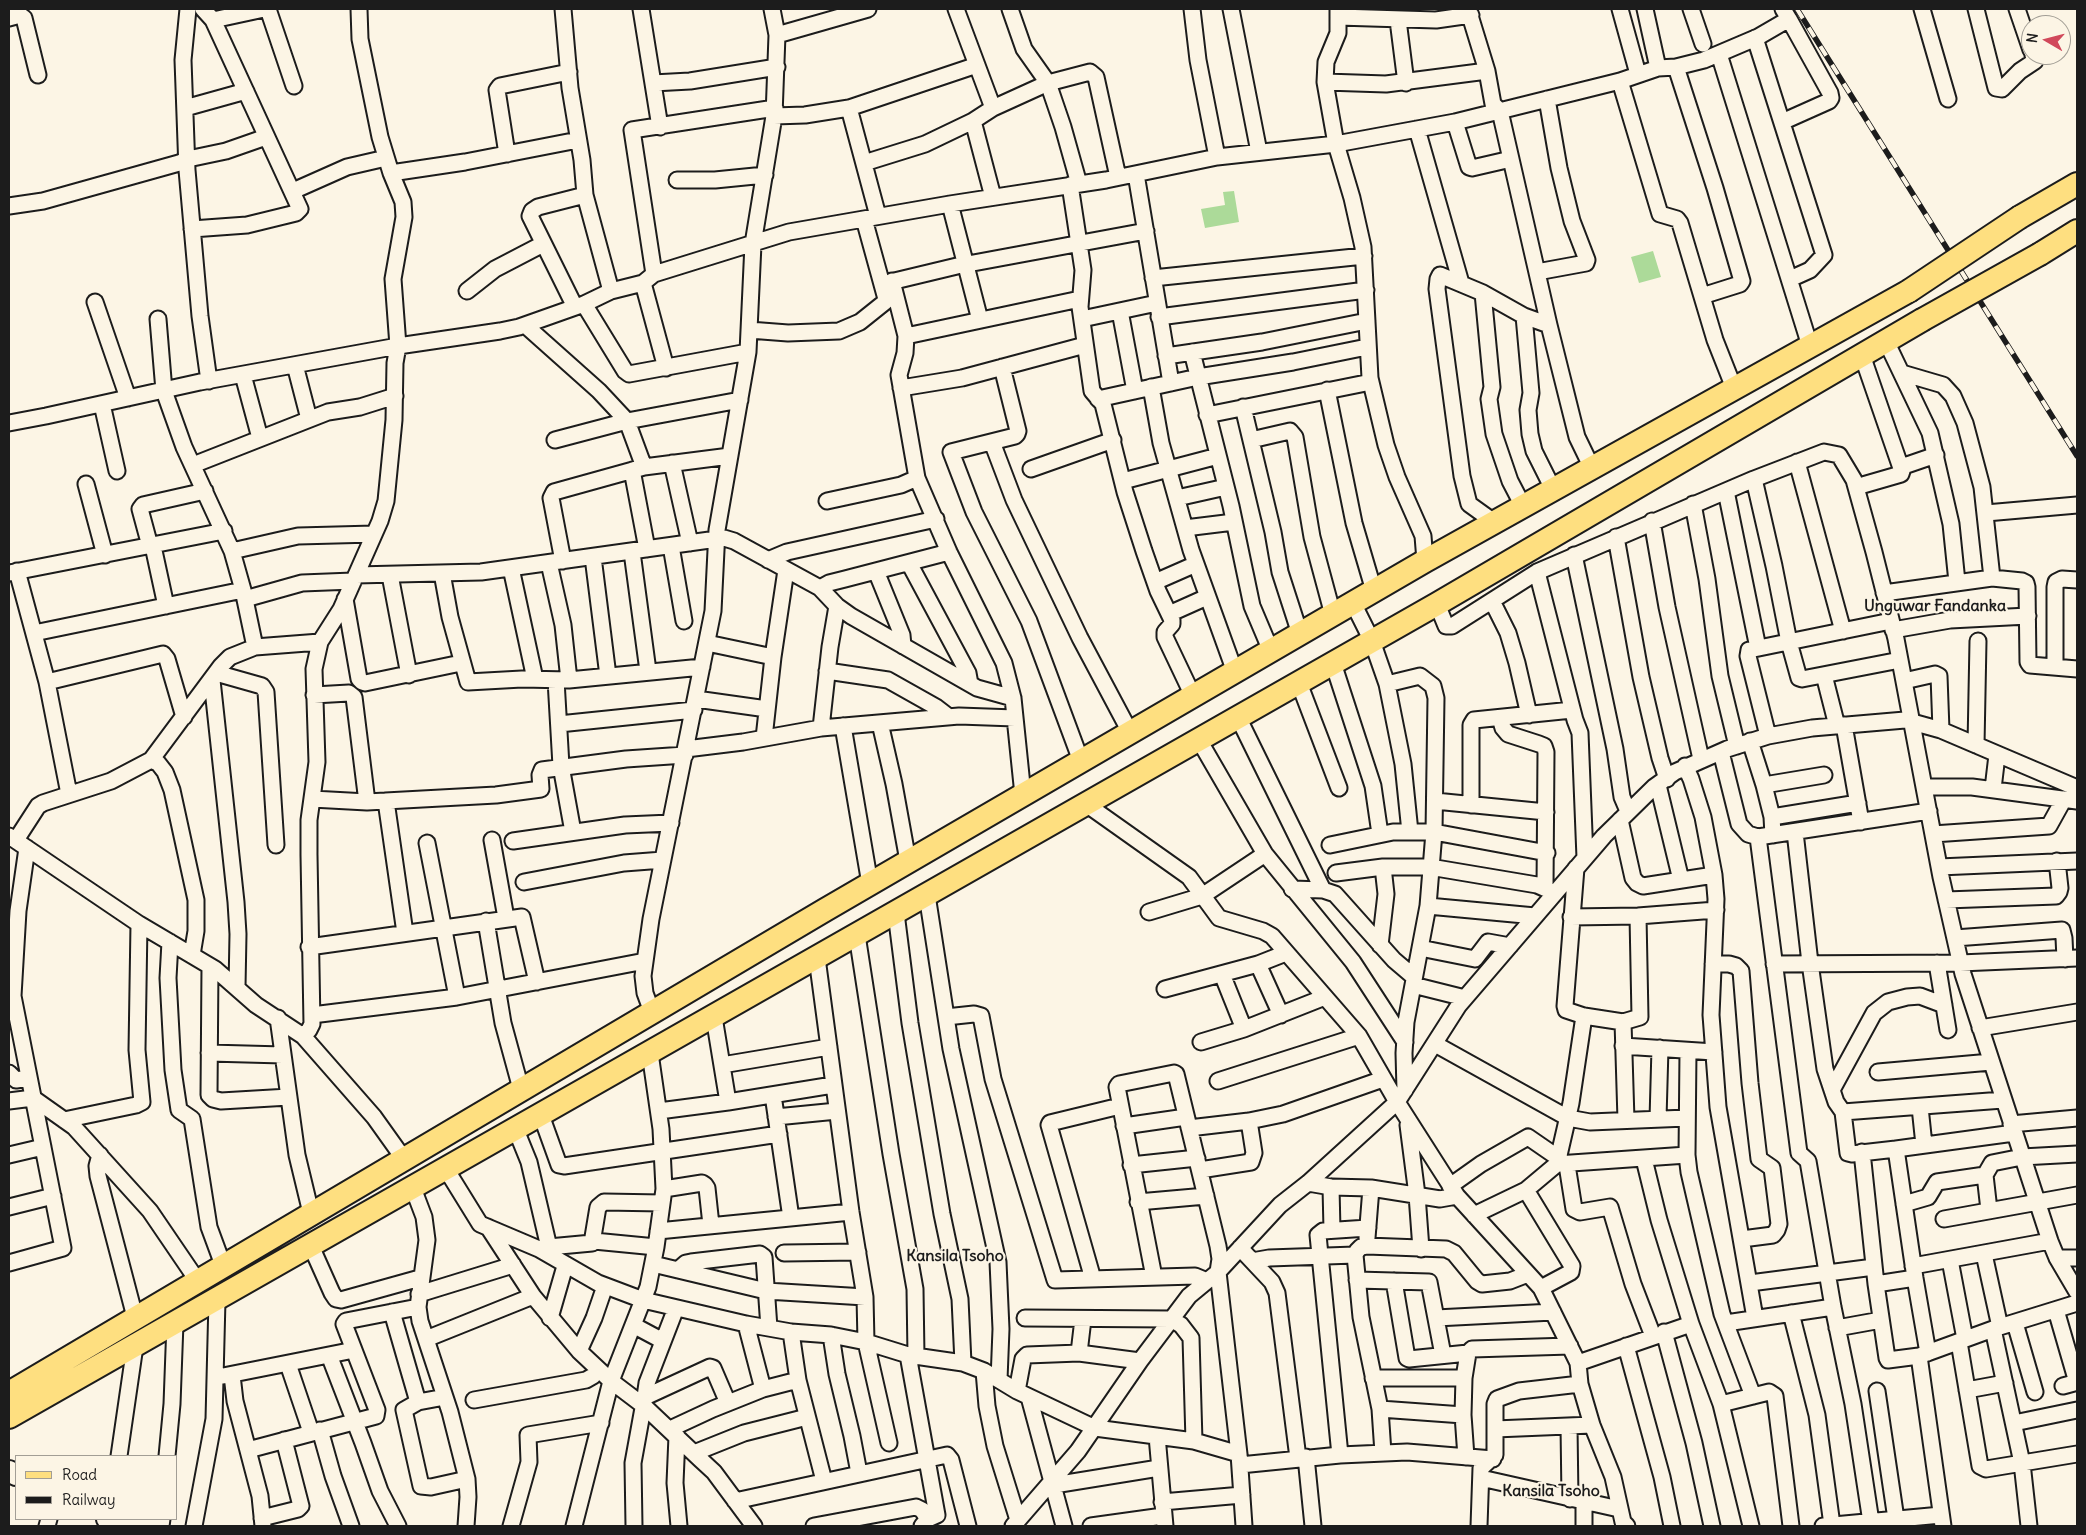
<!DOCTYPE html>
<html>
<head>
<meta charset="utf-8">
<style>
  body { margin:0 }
  #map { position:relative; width:2086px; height:1535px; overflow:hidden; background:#fcf5e5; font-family:Delius,sans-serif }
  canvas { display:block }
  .frame { position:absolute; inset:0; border:10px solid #1c1c1c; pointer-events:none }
  .legend { position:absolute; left:15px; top:1455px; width:162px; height:65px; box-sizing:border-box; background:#fcf5e5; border:1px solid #a29e95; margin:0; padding:6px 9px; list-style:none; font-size:15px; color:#1c1c1c }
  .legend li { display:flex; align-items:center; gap:10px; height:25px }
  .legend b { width:25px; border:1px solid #a29e95 }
  .north { position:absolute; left:2021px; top:15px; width:50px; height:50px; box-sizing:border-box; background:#fcf5e5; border:1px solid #a29e95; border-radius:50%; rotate:278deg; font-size:14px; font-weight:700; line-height:20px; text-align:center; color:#1c1c1c }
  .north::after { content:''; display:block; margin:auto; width:18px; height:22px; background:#d1495b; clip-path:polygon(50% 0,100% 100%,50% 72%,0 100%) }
</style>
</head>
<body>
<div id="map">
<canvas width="2086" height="1535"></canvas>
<div class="frame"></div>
<ul class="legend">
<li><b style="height:6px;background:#fedf80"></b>Road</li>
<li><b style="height:6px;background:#1c1c1c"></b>Railway</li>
</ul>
<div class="north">N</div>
</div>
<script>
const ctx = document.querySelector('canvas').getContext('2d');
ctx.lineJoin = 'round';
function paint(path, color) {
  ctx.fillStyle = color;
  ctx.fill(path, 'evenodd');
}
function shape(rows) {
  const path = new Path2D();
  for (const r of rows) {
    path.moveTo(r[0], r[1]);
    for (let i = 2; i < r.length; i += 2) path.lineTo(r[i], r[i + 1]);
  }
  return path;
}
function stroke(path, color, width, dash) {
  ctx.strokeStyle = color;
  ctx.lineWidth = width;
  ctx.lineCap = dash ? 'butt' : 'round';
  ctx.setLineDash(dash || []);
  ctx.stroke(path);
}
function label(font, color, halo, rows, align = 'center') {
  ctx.font = font + ' Delius,sans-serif';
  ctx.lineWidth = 4.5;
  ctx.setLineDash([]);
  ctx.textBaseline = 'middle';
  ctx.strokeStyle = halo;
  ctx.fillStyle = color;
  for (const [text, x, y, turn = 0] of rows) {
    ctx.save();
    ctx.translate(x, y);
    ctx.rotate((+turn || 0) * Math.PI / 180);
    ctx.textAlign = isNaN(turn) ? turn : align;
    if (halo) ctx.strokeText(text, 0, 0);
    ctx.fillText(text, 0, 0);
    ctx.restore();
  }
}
paint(shape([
  [1234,191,1239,222,1205,228,1201,209,1225,205,1223,192],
  [1653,251,1661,277,1639,283,1631,257]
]), '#acda99');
const street = shape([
  [188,9,183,60,187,170,200,316,209,381],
  [268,9,294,86],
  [563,9,570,88,582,160,585,195,611,291],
  [641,9,660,127],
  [956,9,993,108],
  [1010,9,1024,49,1048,83,1063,127,1079,184],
  [1192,9,1198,60,1217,157],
  [1231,9,1259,152],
  [1338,9,1338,33,1326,62,1325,82,1336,144,1352,198,1363,247,1370,378,1386,445,1397,477,1423,536,1425,561],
  [1468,9,1487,71,1493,104,1500,111,1549,325,1577,437,1592,468],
  [1620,9,1638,74],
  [1645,9,1658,68],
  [1691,9,1703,44],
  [1922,9,1948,99],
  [1976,9,1996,88,2002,89,2020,71,2035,61,2033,55],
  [2017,9,2031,50],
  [1338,17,1436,20,1471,15],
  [9,18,20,15,24,18,38,75],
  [213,20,264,9],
  [1398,20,1406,83],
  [777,35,868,9],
  [1755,38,1824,255,1810,270,1790,279],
  [1719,54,1810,346],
  [1676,67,1715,188,1742,281,1740,284,1702,296],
  [1620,81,1660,214,1677,219,1680,223,1715,340,1734,388],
  [1325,82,1386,84,1487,71],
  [653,83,690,81,777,67],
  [185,108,246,91],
  [849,108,878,216],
  [774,116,805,115,849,108,977,65],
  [973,121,993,197],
  [1455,122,1469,167,1472,168,1511,159],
  [1782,122,1829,101,1831,98,1830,93,1789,19],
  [1417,129,1461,283],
  [507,154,497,90,500,86,569,72],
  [864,163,925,144,973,121,993,108,1048,83,1090,72,1096,77,1118,177],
  [391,173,465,162,578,140],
  [1136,174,1171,383],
  [677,180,715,180,765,175],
  [1070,185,1083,270,1080,307,1092,391,1103,404,1125,492,1144,551,1158,591,1172,620,1172,624,1165,632,1165,637,1193,696],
  [293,191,347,167,386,158],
  [950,204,980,320],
  [9,206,43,201,179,163,188,159,226,151,266,137],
  [192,229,247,225,296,213,300,209,213,20,203,9],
  [1537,272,1586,263,1587,260,1572,221,1559,168,1547,99],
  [654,274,632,130,775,108],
  [1153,278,1364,256],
  [892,281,906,336,905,353,899,375,917,478,949,552,1004,663,1013,698,1023,795],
  [643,283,666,368],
  [882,284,957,266,1146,231],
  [467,291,495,269,543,244],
  [1483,293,1492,387,1489,399,1494,434,1510,481,1523,506],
  [95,302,128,398],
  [584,304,625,371,629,374,748,352],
  [575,307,530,216,532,211,538,207,585,195],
  [1120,311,1135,391],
  [1524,316,1531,393,1528,410,1530,434,1534,451,1553,489],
  [1159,317,1366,290],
  [158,319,164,391,184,447,232,551,243,590,255,647],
  [1082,319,1157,303],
  [525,325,599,391,627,421,644,467],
  [749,330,788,333,839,331,860,322,885,302,886,299,864,219],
  [906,336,1080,299],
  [1886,341,1930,433,1951,524,1957,582],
  [1192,352,1231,506,1252,606,1271,651],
  [1166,356,1262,342,1367,321],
  [295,365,309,419],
  [1002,367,1018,431,1017,434,1015,436,951,452,974,512,1029,621,1081,761],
  [1902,373,1943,385,1953,396,1965,423,1982,487,1992,578],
  [243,375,260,438],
  [1151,387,1161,443,1191,550,1235,672],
  [901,388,962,378,1085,345],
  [1327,390,1354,523,1374,591],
  [1098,399,1198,377,1293,362,1367,347],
  [102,404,117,471],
  [1243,407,1273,532,1280,572,1300,634],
  [1207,415,1371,382],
  [9,423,46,416,200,382,398,346,500,331,519,327,584,304,611,291,643,283,654,274,789,232,950,204,1106,180,1217,157,1336,144,1455,122,1620,81,1658,68,1676,67,1704,60,1758,37,1789,19,1783,9],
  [555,440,627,421,740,400],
  [1251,440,1290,431,1295,437,1312,537,1333,615],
  [992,442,1014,500,1080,638,1130,732],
  [1797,462,1843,631],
  [672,463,690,543],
  [193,465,328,412,360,407,395,396],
  [1901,467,1936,455],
  [1031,469,1113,440],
  [632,470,647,549],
  [1754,479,1774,566,1789,642,1799,678,1802,679,1900,660],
  [1123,481,1218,456],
  [86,484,105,555],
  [1856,487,1901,474,1902,471,1862,355],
  [1726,491,1758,648],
  [1177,498,1226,487],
  [827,501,901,485,917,478],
  [1693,504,1707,579,1720,676,1737,746],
  [1986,513,2077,505],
  [1652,521,1667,607,1701,759],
  [1494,522,1469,504,1462,476,1437,289,1438,279,1440,275,1483,293,1524,316,1549,325],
  [1185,528,1234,522],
  [1616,537,1641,677,1660,758,1667,779],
  [150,546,140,509,143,505,205,491],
  [153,546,166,606],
  [671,546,684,621],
  [232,551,298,536,374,534],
  [632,552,648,671],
  [1574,555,1615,749,1622,797,1628,811],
  [593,557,608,676],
  [768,560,787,552,936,519],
  [563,561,551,498,554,492,644,467,730,456],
  [549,563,563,625,569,680],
  [909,563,961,660,968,673,970,684],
  [511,568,535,679],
  [17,571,47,682,69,794],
  [876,571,902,635,903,646],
  [1537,572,1575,720,1580,733,1585,858],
  [9,573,224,531],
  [442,573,450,617,468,682,522,679,569,680,702,667],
  [356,575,481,572,724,538,734,541,820,588,837,606,851,616,977,688,1013,698],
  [390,575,409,675],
  [1155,582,1196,564],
  [820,588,829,583,845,579,949,552],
  [1884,593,1992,578,2022,581,2026,583,2027,587,2028,662,2030,665,2077,669],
  [245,599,302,583,353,581],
  [345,599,359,679,362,682,365,683,461,663],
  [1492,601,1508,633,1517,663,1529,715],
  [1353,603,1372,641,1387,684,1403,764,1410,832],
  [1437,604,1446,626,1452,626,1537,572,1754,479,1824,452,1839,455,1854,480,1874,552,1896,639,1941,877,1963,974,2050,1241,2057,1258,2077,1292],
  [1169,614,1207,597],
  [1893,630,1950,620,2028,616],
  [34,633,243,590],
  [707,643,773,657],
  [1333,663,1373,786,1380,834],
  [2055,667,2055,587,2056,582,2062,579,2077,580],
  [827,671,888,680,936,707,949,717],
  [216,673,262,686,266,692,276,845],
  [1824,675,1837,726],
  [212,680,236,902,238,934,237,987],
  [556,680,561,766,573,832],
  [1904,681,1935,674,1939,676,1941,730],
  [47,682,163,654,167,659,184,717],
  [1299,683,1339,788],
  [1387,684,1420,676,1433,686,1436,698,1434,832,1428,906,1406,1022,1404,1053,1405,1090],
  [314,695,349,693,354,697,367,802],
  [696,699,767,709],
  [1238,717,1323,890],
  [1500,718,1503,728,1508,734,1539,744,1544,746,1546,752,1545,888],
  [880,723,894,784,908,861],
  [559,724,694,710],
  [1844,725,1861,822],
  [843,726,870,884],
  [821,728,830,647,837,606],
  [1768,736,1748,656,1749,650,1891,621],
  [764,738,773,657,786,570],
  [1199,740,1265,854,1353,962,1405,1042],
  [1750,741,1764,785,1772,817,1773,835],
  [1976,745,1978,641],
  [686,749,743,742,821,728,959,716,1015,718],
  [1721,752,1739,824,1748,834,1758,837,1929,811],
  [151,760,158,763,165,772,172,790,196,900,196,931,192,955],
  [1685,766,1691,779,1703,817,1714,875,1716,899,1711,1015,1718,1107,1755,1318],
  [1658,785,1681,880],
  [1764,785,1824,775],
  [1924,787,1972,787,2077,801],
  [1993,789,1997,755],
  [312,799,367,802,496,795,541,789,540,775,542,770,626,759,685,755],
  [386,801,405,933],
  [1435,801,1546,812],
  [1086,804,1189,877,1219,918,1263,931,1272,936,1359,1036,1397,1102,1457,1196,1541,1288,1578,1363,1580,1384,1519,1391,1497,1399,1495,1404,1495,1455,1481,1468,1479,1526],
  [1471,805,1471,725,1474,720,1572,710],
  [1772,817,1858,803],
  [1620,820,1633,878,1637,883,1643,886,1714,875],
  [1795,832,1810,963,1825,1069,1836,1102,1843,1112,1848,1153,1852,1154,1896,1149,2014,1133],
  [1933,834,2049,826,2064,799],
  [9,836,139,924,215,969,256,1005,303,1036,374,1117,404,1159],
  [1758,837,1799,1153,1808,1161,1833,1307,1853,1404,1871,1522],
  [16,840,38,806,43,803,111,781,151,760,221,666,230,657,255,647,320,642],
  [492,840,506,918],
  [513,841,625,825,671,823],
  [427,843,457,997],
  [1330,845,1393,832,1434,832,1547,853],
  [1939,867,2077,861],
  [1576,868,1565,1006,1566,1010,1584,1016,1623,1022,1640,1017,1638,916],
  [1336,873,1383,867,1430,867,1537,885,1555,893],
  [524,882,624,863,663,860],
  [1292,889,1323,890,1335,894,1394,960,1414,977],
  [927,895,951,1049,998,1262,1001,1329,999,1380],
  [1946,900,2056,896,2059,892,2060,888,2057,861],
  [1428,906,1535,916],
  [1149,912,1202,896,1265,854],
  [896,913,910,1023,942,1214,960,1299,963,1363],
  [1571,917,1638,916,1716,910],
  [486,921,503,1023,521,1089],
  [857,935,891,1154,915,1289,916,1356],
  [1955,938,2062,930,2064,938,2065,959],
  [170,942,168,978,173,1070,179,1110,192,1119,209,1227,223,1265],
  [1380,945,1386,894,1383,867],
  [309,947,522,917,537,982],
  [1420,948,1475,959,1488,942,1510,946],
  [817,958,851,1212,865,1297,866,1342,889,1443],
  [1937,963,1948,1030],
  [1258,964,1281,1015],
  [1713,964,1729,964,1736,966,1741,971,1750,1083,1759,1159,1772,1168,1779,1224,1777,1230,1773,1235,1742,1239],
  [1774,964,1960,963,2077,958],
  [210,966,209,1095,213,1099,221,1101,289,1097],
  [1222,974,1244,1029],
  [1413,985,1465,998],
  [1165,989,1258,964,1286,953],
  [652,1012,645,993,643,976,651,919,713,611,717,530,748,352,753,244,774,116,777,35,772,9],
  [312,1015,457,997,645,961],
  [714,1017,728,1102],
  [946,1017,974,1014,981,1016,993,1079,1055,1280,1195,1276,1207,1281],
  [278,1018,297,1155,311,1213],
  [1623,1022,1626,1120],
  [1980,1028,2077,1012],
  [303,1036,309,1030,312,1024,309,855,309,820,317,762,314,669,320,642,341,609,380,521,386,501,394,420,395,363,398,346,393,279,404,217,403,202,391,173,380,137,360,39,359,9],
  [1201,1042,1244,1029,1325,997],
  [1435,1044,1568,1118,1590,1122,1687,1118],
  [1623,1046,1714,1052],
  [1688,1051,1687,1155,1689,1172,1722,1314,1753,1396],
  [209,1053,283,1055],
  [722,1065,829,1047],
  [1878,1072,1991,1062],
  [9,1073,16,1080,29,1078],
  [1218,1081,1359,1036],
  [1832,1090,1874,1013,1888,1002,1907,997,1920,996,1944,1005],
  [773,1095,791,1218],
  [9,1101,33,1098,74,1127,150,1211,197,1280],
  [1920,1107,1924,1145],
  [659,1111,728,1102,833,1085],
  [1843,1112,2003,1100],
  [541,1115,559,1165,564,1166,779,1134],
  [776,1117,837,1111],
  [1658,1119,1660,1048],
  [64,1120,136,1105,142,1102,137,1050,139,924],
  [2011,1124,2077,1118],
  [1408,1125,1417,1195,1421,1249],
  [1124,1126,1186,1117],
  [1189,1128,1249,1121,1283,1114,1383,1079],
  [516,1130,529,1162,551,1256],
  [1896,1149,1915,1278,1928,1353],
  [1862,1152,1876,1284,1887,1358,1888,1360,1919,1356,1993,1329,2077,1303],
  [9,1155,43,1147],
  [100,1155,97,1166,98,1176,135,1317],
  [1644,1159,1659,1220,1691,1324,1721,1404,1751,1526],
  [1557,1164,1571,1103,1584,1016],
  [1131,1165,1197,1158],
  [1567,1165,1574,1209,1580,1212,1610,1207,1633,1284,1653,1336],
  [446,1169,480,1224,539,1249,598,1283,643,1300,746,1324,791,1332,831,1335,866,1342,908,1355,963,1363,984,1371,1017,1391,1095,1428,1194,1441,1239,1454],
  [1200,1170,1251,1162,1254,1153,1249,1121],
  [1308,1183,1331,1187,1371,1188,1440,1199,1457,1196],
  [1450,1186,1481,1164,1528,1137,1557,1157],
  [1331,1187,1332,1230],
  [413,1188,424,1217,427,1240,418,1307,420,1321,450,1412,467,1479,468,1497,466,1526],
  [664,1189,702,1183,705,1185,707,1188,711,1225],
  [1526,1190,1572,1266,1571,1272,1541,1288],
  [1138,1202,1206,1196],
  [1904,1204,1928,1197,1937,1182,1985,1175],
  [9,1207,53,1196],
  [1989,1210,1985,1175,1992,1163,2022,1157,2077,1154],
  [1474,1215,1526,1190,1557,1164,1687,1155],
  [1944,1219,2077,1195],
  [488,1227,533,1296,579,1351,611,1381,644,1406,701,1460,714,1472,754,1526],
  [658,1231,851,1212],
  [1367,1238,1371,1188],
  [594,1241,656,1247],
  [311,1246,332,1293,336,1299,341,1300,420,1278],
  [549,1247,592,1243,598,1207,604,1202,662,1203],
  [1240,1248,1272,1282,1277,1293,1298,1458],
  [784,1253,858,1252],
  [1984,1254,2000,1327],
  [2057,1258,2077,1258],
  [1950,1260,1965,1339],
  [1252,1261,1269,1258,1355,1255],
  [9,1263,63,1248,13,996,18,911,27,848],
  [653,1264,766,1291,865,1297],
  [1913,1266,2050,1241],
  [678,1270,686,1263,691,1262,760,1254,764,1257,769,1328],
  [1154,1277,1117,1087,1119,1084,1174,1073,1176,1074,1218,1246,1220,1259,1218,1272,1239,1454,1244,1526],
  [1093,1279,1049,1125,1050,1123,1120,1106],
  [1357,1280,1429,1282,1443,1355],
  [1394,1281,1407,1358,1409,1359,1468,1353,1472,1349,1570,1346],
  [1750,1283,1874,1267],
  [1876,1284,1915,1278],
  [419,1294,513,1265],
  [2056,1310,2076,1379,2074,1383,2063,1386],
  [392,1312,418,1402],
  [1791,1313,1817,1415,1832,1525],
  [550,1318,565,1266],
  [1025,1318,1171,1319,1181,1325,1191,1338,1194,1441],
  [1436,1318,1553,1312],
  [1726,1323,1833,1307],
  [2015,1323,2035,1392],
  [746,1324,763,1389],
  [633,1325,663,1341],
  [1837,1328,1881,1320],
  [1993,1329,2022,1463,2029,1526],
  [791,1332,798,1380,824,1481],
  [1664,1332,1694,1443,1712,1526],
  [831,1335,837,1374,852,1436,859,1473],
  [426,1339,533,1296],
  [1959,1342,1980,1466,1986,1469,2077,1454],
  [1626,1346,1662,1477,1672,1526],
  [579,1351,594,1318,605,1286],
  [1079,1353,1083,1319],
  [329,1355,363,1443,380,1491,398,1526],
  [908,1355,937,1515,928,1519,922,1526],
  [1919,1356,1943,1526],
  [1578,1363,1691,1324],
  [288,1364,311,1432],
  [984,1371,987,1406,995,1446,1018,1520],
  [232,1375,235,1401,260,1496,263,1526],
  [223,1376,354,1350],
  [1373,1378,1464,1378],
  [1580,1384,1592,1425,1613,1477,1623,1522,1627,1526],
  [1967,1390,2005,1383],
  [1017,1391,1023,1359,1027,1355,1079,1353,1140,1361],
  [1877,1391,1896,1519],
  [445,1397,418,1402,404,1410,421,1486,431,1487,467,1479],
  [645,1397,710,1367,713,1368,728,1403],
  [1029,1397,1064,1526],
  [474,1400,586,1380,593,1376,598,1370],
  [1721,1404,1769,1392,1775,1396,1791,1526],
  [1380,1409,1463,1415],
  [2014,1423,2077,1410],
  [1569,1426,1570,1499],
  [670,1429,713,1409,763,1389,798,1380],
  [1495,1429,1592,1425],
  [320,1430,333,1476,351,1526],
  [677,1436,675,1483,679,1526],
  [1157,1436,1165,1526],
  [248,1450,376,1416,377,1410,344,1324,346,1321,418,1307],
  [694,1453,744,1433,807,1417],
  [1383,1453,1380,1409,1361,1317,1355,1255,1357,1251,1361,1247,1367,1246,1446,1249,1454,1253,1477,1281,1482,1284,1510,1281,1528,1274],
  [1340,1455,1318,1235,1323,1231,1368,1228],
  [119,1456,135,1346],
  [167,1456,172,1404,175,1323],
  [1306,1457,1313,1526],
  [1466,1457,1463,1415,1464,1378,1468,1353],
  [1240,1465,1340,1455,1407,1452,1493,1459],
  [1481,1478,1619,1509],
  [1054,1485,1159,1468],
  [735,1501,947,1455,951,1460,968,1526],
  [1162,1502,1242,1495],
  [1584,1502,1584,1526],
  [262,1518,298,1509,301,1506,284,1440],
  [47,1526,49,1519],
  [161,1526,162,1519],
  [194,1526,214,1419,217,1300],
  [511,1526,529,1462,528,1435,601,1423],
  [574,1526,611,1381,648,1287,656,1247,664,1189,661,1129,650,1053],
  [634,1526,633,1463,645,1397,647,1383,676,1308],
  [814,1526,916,1507,922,1510,928,1519],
  [1013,1526,1078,1451,1140,1361,1189,1296,1218,1272,1280,1205,1308,1183,1397,1102,1459,1005,1604,836,1654,787,1675,772,1727,749,1768,736,1812,728,1905,720,1941,730,2077,788],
  [1091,1526,1163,1516],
  [1823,1526,1941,1515]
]);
const secondary = shape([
  [9,1471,16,1475],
  [107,1519,122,1526],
  [133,1519,148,1526]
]);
const primary = shape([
  [2020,217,2077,184],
  [2040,254,2077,231],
  [9,1393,825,910,1425,561,1909,291],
  [9,1417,1437,604,1922,320]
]);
stroke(street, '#1c1c1c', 19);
stroke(secondary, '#1c1c1c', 24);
stroke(primary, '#1c1c1c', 26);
stroke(street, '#fcf5e5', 15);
stroke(secondary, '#fcf5e5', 20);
stroke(primary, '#fedf80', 22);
const rail = shape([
  [1797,9,2077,456]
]);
stroke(rail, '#1c1c1c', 5.5);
stroke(rail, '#fcf5e5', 4, [11]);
const primaryBridge = shape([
  [1909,291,2020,217],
  [1922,320,2040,254]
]);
stroke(primaryBridge, '#1c1c1c', 26, []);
stroke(primaryBridge, '#fedf80', 22);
label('bold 16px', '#1c1c1c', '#fcf5e5', [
  ["Unguwar Fandanka",1935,606],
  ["Kansila Tsoho",955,1256],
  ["Kansila Tsoho",1551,1491]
]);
</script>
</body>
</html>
